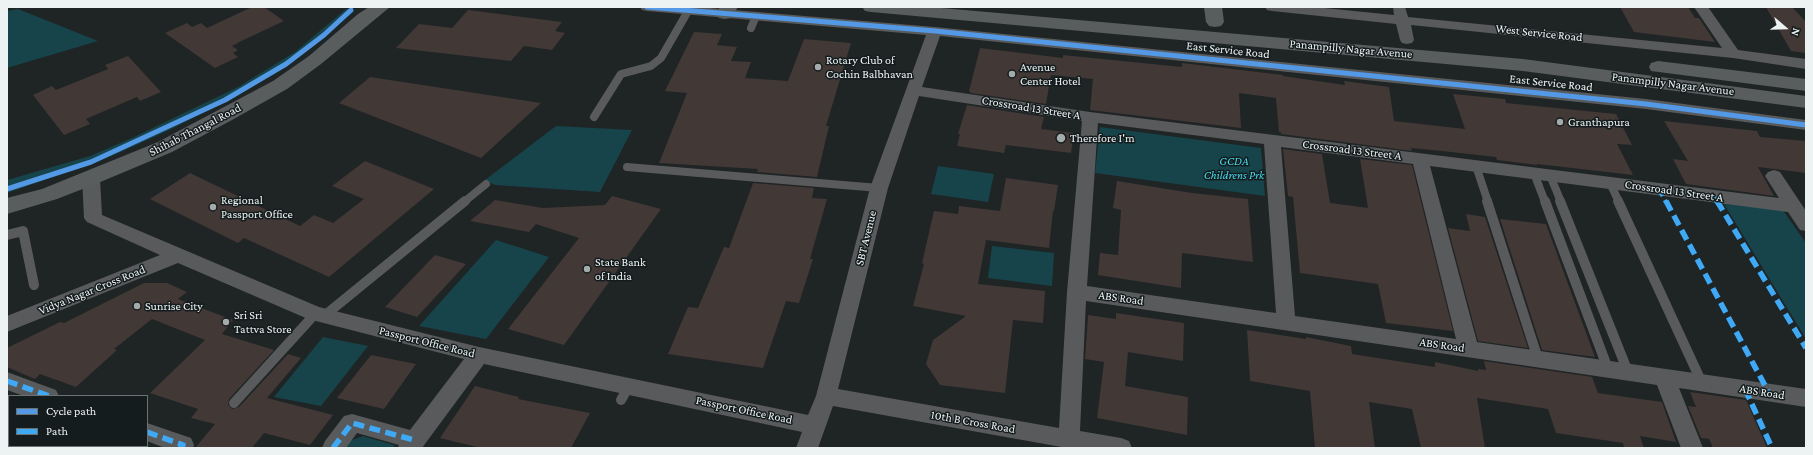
<!DOCTYPE html>
<html>
<head>
<meta charset="utf-8">
<style>
  body { margin:0 }
  #map { position:relative; width:1813px; height:455px; overflow:hidden; background:#1f2425; font-family:"Crimson Pro",serif }
  canvas { display:block }
  .frame { position:absolute; inset:0; border:8px solid #edf3f3; pointer-events:none }
  .legend { position:absolute; left:8px; top:395px; width:140px; height:52px; box-sizing:border-box; background:#141c1d; border:1px solid #6b7273; margin:0; padding:5px 7px; list-style:none; font-size:12px; color:#edf3f3 }
  .legend li { display:flex; align-items:center; gap:8px; height:20px }
  .legend b { width:20px; border:1px solid #6b7273 }
  .north { position:absolute; left:1765px; top:8px; width:40px; height:40px; -webkit-text-stroke:3px #141c1d; paint-order:stroke; rotate:110deg; font-size:11px; font-weight:700; line-height:16px; text-align:center; color:#edf3f3 }
  .north::after { content:''; display:block; margin:auto; width:14px; height:18px; background:#edf3f3; clip-path:polygon(50% 0,100% 100%,50% 72%,0 100%) }
</style>
</head>
<body>
<div id="map">
<canvas width="1813" height="455"></canvas>
<div class="frame"></div>
<ul class="legend">
<li><b style="height:5px;background:#5399e6"></b>Cycle path</li>
<li><b style="height:5px;background:#3fa9f5"></b>Path</li>
</ul>
<div class="north">N</div>
</div>
<script>
const ctx = document.querySelector('canvas').getContext('2d');
ctx.lineJoin = 'round';
function paint(path, color) {
  ctx.fillStyle = color;
  ctx.fill(path, 'evenodd');
}
function shape(rows) {
  const path = new Path2D();
  for (const r of rows) {
    path.moveTo(r[0], r[1]);
    for (let i = 2; i < r.length; i += 2) path.lineTo(r[i], r[i + 1]);
  }
  return path;
}
function stroke(path, color, width, dash) {
  ctx.strokeStyle = color;
  ctx.lineWidth = width;
  ctx.lineCap = dash ? 'butt' : 'round';
  ctx.setLineDash(dash || []);
  ctx.stroke(path);
}
function label(font, color, halo, rows, align = 'center') {
  ctx.font = font + ' "Crimson Pro",serif';
  ctx.lineWidth = 3;
  ctx.setLineDash([]);
  ctx.textBaseline = 'middle';
  ctx.strokeStyle = halo;
  ctx.fillStyle = color;
  for (const [text, x, y, turn = 0] of rows) {
    ctx.save();
    ctx.translate(x, y);
    ctx.rotate((+turn || 0) * Math.PI / 180);
    ctx.textAlign = isNaN(turn) ? turn : align;
    if (halo) ctx.strokeText(text, 0, 0);
    ctx.fillText(text, 0, 0);
    ctx.restore();
  }
}
paint(shape([
  [18,9,98,41,7,68,7,11],
  [346,9,355,11,303,54,289,65,227,101,165,132,116,154,91,164,7,193,7,180,90,156,132,138,238,87,295,52],
  [556,126,632,130,600,192,495,185,485,180],
  [1100,127,1261,148,1265,196,1095,173],
  [938,166,994,174,988,202,931,194],
  [1724,204,1782,209,1806,243,1806,339],
  [496,240,549,257,486,339,419,326],
  [992,246,1054,253,1052,286,988,278],
  [323,337,368,346,321,406,274,397],
  [363,436,394,445,394,448,342,448,347,442]
]), '#16444a');
paint(shape([
  [252,7,264,7,284,21,237,43,238,43,232,46,238,50,233,53,238,57,215,68,165,33,187,23,192,27,201,23,207,28],
  [1620,7,1688,7,1695,18,1699,18,1715,42,1634,32],
  [1766,7,1792,7,1806,22,1806,53,1791,51],
  [468,10,562,22,555,31,565,33,552,50,524,46,511,61,396,48,419,24,452,28],
  [694,32,722,34,717,45,737,47,731,61,751,62,745,78,788,81,804,39,851,43,826,126,829,126,817,177,757,172,758,169,659,163,687,93,665,91],
  [980,48,1063,58,1063,55,1182,67,1182,63,1283,75,1283,76,1345,85,1344,81,1389,87,1394,121,1465,129,1453,94,1505,99,1506,103,1616,114,1632,145,1617,144,1633,175,1537,164,1537,165,1497,160,1496,157,1442,151,1411,148,1412,151,1281,134,1281,132,1279,132,1276,98,1239,93,1241,128,1090,110,1093,79,1051,75,1046,104,971,93,969,91],
  [128,56,161,92,140,101,137,97,86,119,90,124,64,135,33,95,52,86,56,90,108,69,105,65],
  [370,77,541,103,481,158,339,103],
  [967,105,1044,117,1041,129,1074,133,1071,153,1006,145,1004,153,957,146,960,134,958,134],
  [1664,121,1757,131,1760,137,1806,141,1806,173,1758,167,1774,196,1686,184,1673,159,1688,161],
  [1283,149,1322,154,1330,203,1368,208,1360,159,1412,165,1453,331,1386,323,1378,284,1300,273,1293,197,1288,196],
  [365,161,434,189,329,277,244,238,238,243,150,199,190,173,300,226,314,215,333,223,364,199,332,186],
  [1006,178,1058,185,1054,211,1053,211,1049,248,986,240,978,284,1045,291,1043,323,1013,320,1005,393,940,385,926,364,933,340,966,316,913,306,924,264,922,263,934,211,958,214,959,206,1000,211],
  [1117,181,1192,193,1248,199,1253,262,1182,253,1181,288,1098,275,1100,253,1118,255,1121,210,1113,208],
  [753,183,814,188,812,198,827,199,810,259,813,259,799,303,786,301,763,368,668,354,688,307,698,308,724,247,729,248],
  [612,196,661,209,564,345,508,329,579,238,536,224,529,232,470,221,495,200,543,208,605,205],
  [1466,214,1485,217,1528,348,1478,341,1448,228,1470,231],
  [1500,219,1546,224,1595,357,1542,350],
  [435,255,466,264,417,317,385,307],
  [144,283,167,283,187,292,178,299,233,320,222,334,274,350,229,399,228,405,232,409,239,407,288,354,301,358,267,398,333,415,310,445,264,433,252,448,195,448,215,424,191,418,198,409,150,393,205,340,152,319,114,349,117,350,76,387,40,374,35,379,7,367,7,348,60,322,64,323],
  [1116,313,1184,323,1183,361,1128,352,1125,386,1188,397,1187,435,1097,418,1104,362,1085,359,1088,315,1116,319],
  [1247,330,1306,339,1306,337,1351,346,1352,354,1435,367,1435,362,1478,371,1478,369,1486,370,1484,361,1592,377,1598,393,1662,402,1676,442,1640,436,1644,448,1624,448,1623,443,1556,433,1548,409,1477,398,1485,448,1421,448,1412,409,1369,402,1375,448,1315,448,1310,391,1250,381],
  [371,355,416,364,384,409,337,398],
  [475,386,519,397,518,399,590,413,571,448,481,448,440,438],
  [1690,392,1746,400,1767,448,1713,448,1709,439,1701,438,1688,406,1696,407]
]), '#423836');
stroke(shape([
  [751,28,756,16],
  [594,117,621,74,651,66,661,58,688,11],
  [1476,166,1488,202],
  [627,167,879,188],
  [1534,173,1545,202],
  [1550,175,1561,202],
  [1610,183,1619,202],
  [464,202,486,184]
]), '#595a5b', 8);
stroke(shape([
  [1487,201,1538,359],
  [1545,201,1608,369],
  [1560,201,1628,372],
  [1618,201,1702,383],
  [7,235,23,231,34,285],
  [324,316,465,201],
  [621,400,629,386],
  [234,403,315,314]
]), '#595a5b', 10);
paint(shape([
  [640,7,698,7,935,27,1646,99,1806,120,1806,130,1646,109,940,36,922,87,1090,112,1779,198,1765,176,1768,172,1774,170,1780,172,1806,211,1806,231,1800,230,1788,212,1430,166,1477,342,1806,389,1806,407,1679,388,1703,448,1681,448,1657,385,1086,301,1080,431,1121,438,1129,441,1132,448,1067,448,833,406,818,448,796,448,802,432,484,364,422,448,398,448,399,445,357,433,346,448,322,448,325,441,344,416,352,414,410,430,464,359,308,319,178,263,7,332,7,316,160,255,87,222,84,218,82,178,85,174,91,172,97,174,100,178,102,215,319,307,479,347,808,415,816,396,870,188,926,35,647,11,642,10,640,7],
  [919,96,1082,121,1067,292,1059,428,838,389,888,188,919,96],
  [1098,123,1264,144,1276,313,1087,286,1098,123],
  [1281,147,1413,164,1456,339,1295,316,1281,147],
  [1265,7,1314,7,1394,15,1393,7,1405,7,1408,17,1722,48,1694,7,1708,7,1738,50,1806,59,1806,69,1733,58,1411,25,1414,40,1412,43,1407,44,1402,43,1400,40,1396,24,1272,11,1267,10,1265,7],
  [7,372,56,390,59,396,24,396,7,390,7,372],
  [147,423,191,438,194,445,193,448,165,448,147,441,147,423]
]), '#595a5b');
paint(shape([
  [369,7,390,7,321,64,287,89,232,120,172,152,98,183,57,199,7,214,7,198,42,189,158,142,273,81,309,56,358,14,369,7],
  [720,7,738,7,731,18,725,19,719,18,716,14,720,7],
  [862,7,930,7,1523,59,1806,96,1806,108,1523,71,871,12,865,11,862,7],
  [1204,7,1222,7,1224,22,1221,26,1215,27,1209,26,1206,22,1204,7],
  [1658,61,1806,79,1806,91,1651,71,1649,67,1651,63,1658,61]
]), '#5a5d5d');
stroke(shape([
  [1659,189,1666,202],
  [1714,197,1717,202]
]), '#3fa9f5', 4.5, [8, 4.5]);
stroke(shape([
  [1666,201,1769,393],
  [1717,201,1806,348],
  [7,381,49,396],
  [1745,389,1772,448],
  [147,432,183,445,180,448],
  [333,448,352,423,414,440]
]), '#3fa9f5', 5.5, [11, 5.5]);
stroke(shape([
  [647,7,935,31,1646,104,1806,125],
  [7,189,91,162,225,100,286,64,324,35,351,10]
]), '#5399e6', 5);
for (const [x, y, r, color] of [
  [818,67,4,"#a5abab"],
  [1012,74,4,"#a5abab"],
  [1560,122,4,"#a5abab"],
  [1061,138,5,"#a5abab"],
  [213,207,4,"#a5abab"],
  [587,269,4,"#a5abab"],
  [137,306,4,"#a5abab"],
  [226,322,4,"#a5abab"]
]) {
  const dot = new Path2D();
  dot.arc(x, y, r, 0, 2 * Math.PI);
  ctx.fillStyle = color;
  ctx.fill(dot);
  stroke(dot, '#141c1d', 1.5);
}
label('12px', '#edf3f3', '#141c1d', [
  ["West Service Road",1539,33,6],
  ["Panampilly Nagar Avenue",1351,49,5],
  ["East Service Road",1228,50,6],
  ["East Service Road",1551,83,6],
  ["Panampilly Nagar Avenue",1673,84,7],
  ["Crossroad 13 Street A",1031,108,9],
  ["Shihab Thangal Road",195,130,-27],
  ["Crossroad 13 Street A",1352,150,7],
  ["Crossroad 13 Street A",1674,191,8],
  ["SBT Avenue",866,238,-76],
  ["Vidya Nagar Cross Road",92,290,-22],
  ["ABS Road",1121,298,8],
  ["Passport Office Road",427,342,14],
  ["ABS Road",1442,345,8],
  ["ABS Road",1762,392,9],
  ["Passport Office Road",744,410,12],
  ["10th B Cross Road",973,422,10]
]);
label('12px', '#edf3f3', '#141c1d', [
  ["Rotary Club of",826,60],
  ["Cochin Balbhavan",826,74],
  ["Avenue",1020,67],
  ["Center Hotel",1020,81],
  ["Granthapura",1568,122],
  ["Therefore I'm",1070,138],
  ["Regional",221,200],
  ["Passport Office",221,214],
  ["State Bank",595,262],
  ["of India",595,276],
  ["Sunrise City",145,306],
  ["Sri Sri",234,315],
  ["Tattva Store",234,329]
], 'left');
label('italic 12px', '#46dbef', '#141c1d', [
  ["GCDA",1234,161],
  ["Childrens Prk",1234,175]
]);
</script>
</body>
</html>
